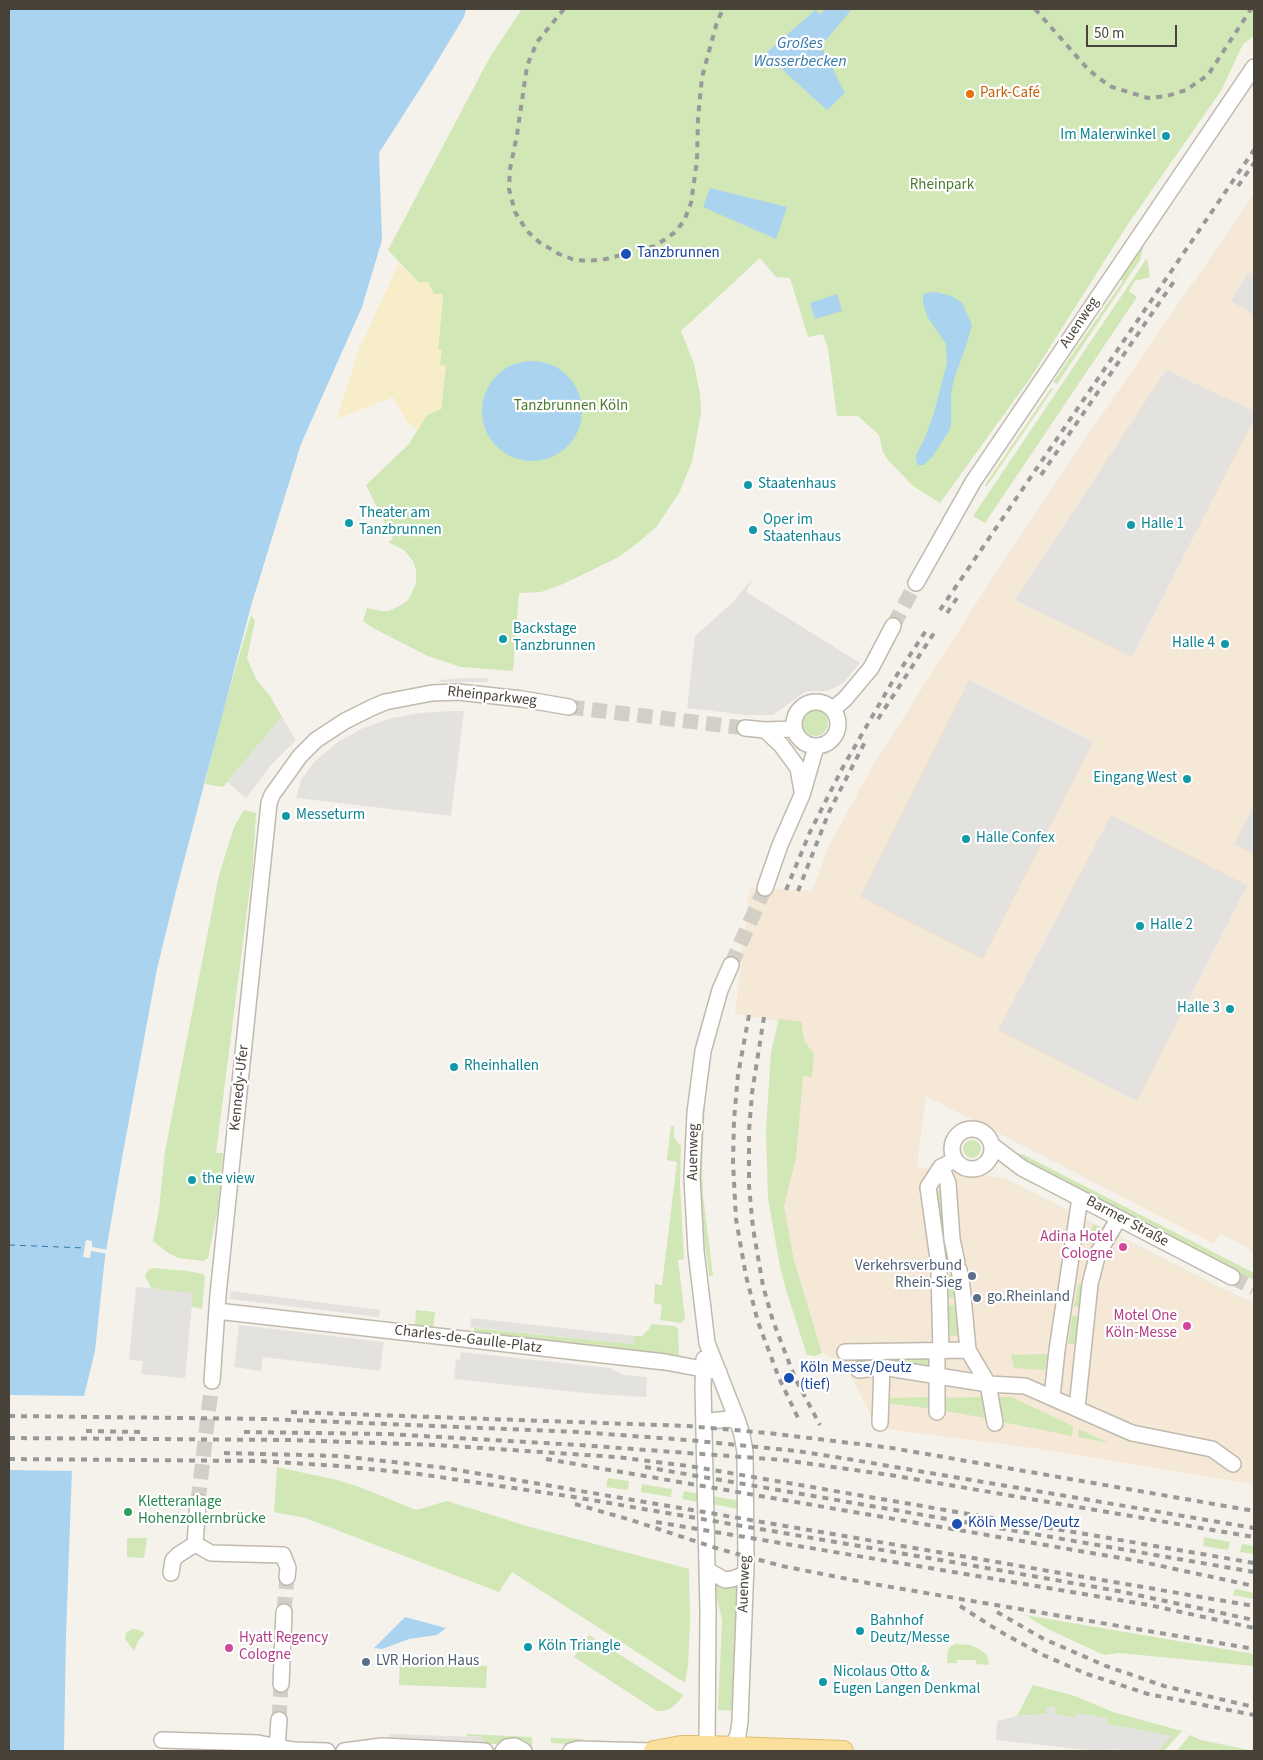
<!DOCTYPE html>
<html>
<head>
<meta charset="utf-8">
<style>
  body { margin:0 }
  #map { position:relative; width:1263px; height:1760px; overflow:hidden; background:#f5f2eb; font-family:"Source Sans 3",sans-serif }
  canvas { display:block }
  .frame { position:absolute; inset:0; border:10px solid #494239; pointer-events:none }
  .scale { position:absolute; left:1086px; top:25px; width:91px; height:22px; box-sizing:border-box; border:2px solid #494239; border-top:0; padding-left:6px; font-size:15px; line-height:18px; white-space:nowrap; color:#494239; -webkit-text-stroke:4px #fff; paint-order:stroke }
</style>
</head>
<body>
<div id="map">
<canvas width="1263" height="1760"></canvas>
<div class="frame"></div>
<div class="scale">50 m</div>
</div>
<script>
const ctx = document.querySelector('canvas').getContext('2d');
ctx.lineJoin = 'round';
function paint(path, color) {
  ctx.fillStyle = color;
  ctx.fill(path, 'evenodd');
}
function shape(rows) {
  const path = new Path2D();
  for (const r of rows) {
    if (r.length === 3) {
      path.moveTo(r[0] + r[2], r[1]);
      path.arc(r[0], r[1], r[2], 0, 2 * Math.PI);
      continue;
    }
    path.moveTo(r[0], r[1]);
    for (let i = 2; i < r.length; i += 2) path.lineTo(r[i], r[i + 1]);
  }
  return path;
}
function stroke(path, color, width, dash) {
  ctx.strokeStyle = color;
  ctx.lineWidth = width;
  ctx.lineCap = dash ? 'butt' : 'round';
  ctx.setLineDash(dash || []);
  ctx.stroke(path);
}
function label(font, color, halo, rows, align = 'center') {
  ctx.font = font + ' "Source Sans 3",sans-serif';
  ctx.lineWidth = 4.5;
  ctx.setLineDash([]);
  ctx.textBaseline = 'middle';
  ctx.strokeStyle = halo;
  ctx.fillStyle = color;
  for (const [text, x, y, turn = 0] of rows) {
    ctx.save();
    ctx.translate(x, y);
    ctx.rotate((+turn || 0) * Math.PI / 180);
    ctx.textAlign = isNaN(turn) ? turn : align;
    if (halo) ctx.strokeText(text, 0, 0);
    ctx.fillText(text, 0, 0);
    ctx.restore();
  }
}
paint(shape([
  [1254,194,1254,1253,1246,1247,1220,1233,1214,1244,926,1096,917,1167,1005,1178,1222,1288,1254,1303,1254,1484,1033,1448,878,1428,844,1364,822,1353,794,1260,784,1206,796,1158,779,1021,735,1014,750,887,812,891,829,846,873,765,997,571,1079,448]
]), '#f5e8d7');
paint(shape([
  [522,9,1254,9,1254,36,1243,44,1221,91,1126,227,1031,377,940,503,913,486,888,460,883,452,879,435,858,416,837,416,828,349,823,334,808,337,790,278,776,277,760,258,681,331,694,364,700,394,701,413,692,462,679,493,657,526,639,542,617,558,563,584,541,592,519,593,513,671,461,667,428,656,373,628,363,621,367,608,381,611,389,611,403,604,409,599,416,584,416,570,413,561,404,550,388,542,393,539,366,485,409,444,427,415,441,409,446,366,439,365,438,349,443,295,434,294,418,282,388,250,490,57],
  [1254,79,1254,82,1144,244,1140,260,1057,384,1053,382,1123,281,1119,278],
  [1147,258,1150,277,1135,281,1129,291,1137,297,985,523,973,516],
  [1051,388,1053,389,987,486,985,485],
  [251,615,255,621,247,658,256,679,270,696,282,717,223,787,205,784,219,725],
  [815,723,13],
  [244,810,256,813,253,864,216,1153,223,1153,218,1209,208,1258,204,1261,178,1258,167,1252,153,1241,159,1209,165,1151,219,875,234,827],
  [779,1019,802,1022,802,1030,805,1042,814,1054,812,1077,803,1076,796,1158,784,1206,794,1260,822,1353,815,1356,807,1355,787,1293,780,1267,768,1198,766,1131,771,1052],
  [703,1100,705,1101,702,1168,703,1195,713,1276,709,1276,699,1192],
  [671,1126,674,1126,674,1138,681,1146,680,1184,684,1259,678,1260,685,1318,683,1322,680,1323,660,1320,662,1305,654,1303,655,1284,662,1285,677,1162,667,1160],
  [972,1149,9],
  [1016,1153,1024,1155,1254,1273,1254,1280,1013,1157],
  [936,1191,944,1192,946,1230,938,1229],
  [1094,1224,1104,1229,1097,1244,1085,1243],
  [154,1268,187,1271,203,1274,205,1277,202,1309,188,1306,189,1296,151,1288,145,1276,149,1269],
  [944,1275,953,1275,957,1298,948,1298],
  [1078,1284,1086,1285,1082,1307,1074,1307],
  [948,1305,958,1305,957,1336,950,1336],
  [416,1310,435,1312,433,1327,415,1325],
  [1072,1316,1080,1317,1076,1344,1068,1344],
  [651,1324,675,1326,678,1328,679,1356,474,1333,474,1328,633,1344,634,1336,642,1336,649,1329],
  [933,1354,933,1373,877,1361,878,1355],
  [1048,1354,1045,1370,1014,1368,1011,1355],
  [933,1397,934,1409,886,1403,886,1398],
  [985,1397,990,1419,940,1410,940,1398],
  [992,1397,1011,1397,1073,1426,1072,1436,998,1421],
  [1079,1429,1109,1443,1078,1437],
  [277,1467,337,1480,362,1488,416,1510,447,1501,527,1526,689,1569,690,1622,688,1665,685,1683,512,1572,499,1592,305,1518,274,1512],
  [608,1478,629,1481,628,1490,606,1487],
  [642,1484,672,1489,671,1497,641,1492],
  [684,1491,740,1501,739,1509,682,1499],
  [1204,1537,1230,1542,1228,1550,1203,1546],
  [127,1538,147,1538,144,1558,127,1557],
  [1242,1544,1254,1546,1254,1554,1240,1552],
  [715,1580,739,1581,734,1711,718,1710,722,1620,715,1590],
  [1235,1589,1254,1593,1254,1599,1233,1595],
  [1019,1614,1254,1654,1254,1666,1119,1653,1104,1655,1052,1631,1031,1619,1028,1616],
  [132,1629,139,1630,145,1633,138,1641,134,1651,125,1639,126,1633],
  [589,1635,683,1695,679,1701,671,1708,664,1711,657,1711,574,1657],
  [955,1644,970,1645,979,1649,987,1655,989,1665,976,1664,976,1660,957,1660,957,1663,947,1663,948,1651,950,1647],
  [400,1662,487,1666,486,1688,399,1685],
  [1033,1685,1075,1696,1113,1712,1182,1731,1164,1751,1158,1751,1171,1736,1106,1724,1094,1716,1088,1715,1075,1718,1054,1714,1055,1708,1046,1714,1017,1716],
  [467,1734,532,1737,532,1746,511,1741,498,1744,490,1744,483,1743,483,1737,467,1736],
  [1190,1735,1201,1740,1254,1751,1177,1751],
  [551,1738,583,1739,583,1745,551,1743]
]), '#d1e7b5');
paint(shape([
  [399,263,417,282,428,282,434,294,443,294,438,349,442,350,440,365,446,366,441,409,427,415,418,430,408,424,393,397,337,419,358,351]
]), '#f7edc9');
paint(shape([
  [1248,272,1254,275,1254,315,1231,301],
  [1166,370,1254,411,1254,419,1132,657,1015,600],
  [752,579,746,592,860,663,846,680,838,686,827,691,808,691,802,694,773,715,746,715,687,708,695,636,734,601],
  [467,678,489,678,488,682,440,682,440,680],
  [969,680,1093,742,983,959,860,897],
  [451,711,464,711,451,816,296,798,301,780,314,762,335,744,363,728,392,718,420,713],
  [282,717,296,740,271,765,246,798,227,782],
  [1254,806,1254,854,1234,844],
  [1111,815,1247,885,1137,1101,998,1030],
  [136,1287,193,1293,185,1378,141,1374,143,1361,129,1360],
  [231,1291,380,1310,379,1317,230,1299],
  [471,1318,634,1336,633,1344,470,1327],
  [239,1325,384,1342,380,1371,263,1357,261,1371,234,1367],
  [461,1352,610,1368,623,1375,647,1377,646,1397,595,1394,454,1379,456,1359,460,1360],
  [1047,1707,1055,1707,1054,1714,1075,1718,1076,1713,1094,1716,1107,1718,1106,1724,1172,1736,1158,1751,1125,1751,1113,1749,1098,1751,996,1740,997,1721,1017,1716,1046,1714],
  [389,1734,483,1737,483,1744,390,1739]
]), '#e4e2df');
paint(shape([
  [9,9,466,9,464,17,432,70,379,153,382,240,362,307,301,444,251,606,176,891,157,969,122,1158,105,1257,95,1351,73,1441,66,1635,64,1751,9,1751],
  [826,9,852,9,821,46,845,93,827,110,765,54,815,10,820,14],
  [710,188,787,207,776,239,703,207],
  [935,292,952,296,962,303,972,325,966,346,954,379,951,393,951,425,949,431,932,457,924,465,918,465,916,461,916,455,924,440,934,413,947,363,946,344,927,316,923,303,923,295,925,293],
  [837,294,842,311,815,319,810,303],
  [532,411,50],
  [405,1617,446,1628,437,1635,409,1639,382,1649,374,1648]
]), '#aad3ef');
paint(shape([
  [86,1240,92,1241,92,1247,109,1250,108,1254,91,1251,90,1258,83,1257],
  [9,1395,87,1396,76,1442,75,1471,9,1470]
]), '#f5f2eb');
stroke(shape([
  [9,1245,86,1248]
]), '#3279aa', 1, [6, 5]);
stroke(shape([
  [893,626,916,583],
  [569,707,745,728],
  [731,965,765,888],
  [1232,1277,1254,1288],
  [198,1502,212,1381],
  [284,1612,287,1577],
  [279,1720,281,1684]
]), '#d3cfc7', 15, [15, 8]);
const minor = shape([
  [916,583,973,482,1254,67],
  [816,724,22],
  [833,709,845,699,871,668,893,626],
  [745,728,765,730,794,729],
  [765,730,781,745,798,768,802,791],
  [765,888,780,845,802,795,816,747],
  [972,1149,20],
  [993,1146,1022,1168,1232,1277],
  [941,1167,948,1183,952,1239,957,1263],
  [939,1266,928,1187,941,1167,955,1160],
  [959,1270,962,1286,968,1350,988,1384,995,1423],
  [939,1272,941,1351],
  [217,1311,665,1362,719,1372],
  [937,1351,937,1412],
  [845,1352,968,1350],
  [704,1359,703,1387,708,1612,707,1746,715,1751],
  [859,1370,882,1367,988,1384,1025,1386,1132,1433,1212,1449,1233,1464],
  [212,1381,218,1295,269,803,272,795,300,756,316,740,345,721,371,708,385,702,432,693,458,692,522,699,569,707],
  [1052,1397,1057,1350,1080,1198],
  [1077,1408,1090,1284,1098,1253,1119,1218],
  [880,1423,882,1367],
  [704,1425,710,1421,729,1419,738,1422],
  [195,1544,211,1553,283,1555,288,1568,287,1577],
  [195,1544,198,1502],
  [707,1570,725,1580,732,1579,746,1574],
  [171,1573,173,1560,178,1555,195,1544],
  [281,1684,284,1612],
  [162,1740,258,1743,293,1750,327,1751],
  [277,1747,279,1720],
  [344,1751,382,1746,485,1751],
  [503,1751,507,1747,515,1746,524,1751],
  [571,1751,578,1749,651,1751],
  [725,1751,732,1746,738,1735,740,1721,746,1564,745,1452,742,1435,738,1422,707,1343,696,1251,692,1177,695,1113,703,1051,720,990,731,965]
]);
const major = shape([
  [654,1751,681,1746,707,1746,843,1751]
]);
stroke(minor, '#c0b9ad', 18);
stroke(major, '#e1bd6d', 22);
stroke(minor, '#fff', 15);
stroke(major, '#fbe09d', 20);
stroke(shape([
  [564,9,537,42,527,66,517,135,510,169,509,189,515,212,527,231,539,242,559,254,572,259,586,261,606,259,655,246,674,233,684,221,691,203,697,161,698,118,702,77,717,22,723,9],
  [1035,9,1086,67,1097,77,1112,87,1148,98,1167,96,1186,90,1208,75,1251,9],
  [1238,186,1254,163],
  [1041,475,1177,277],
  [940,610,1254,150],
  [947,613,959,595],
  [878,719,934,633],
  [786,890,810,832,843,767,891,684,927,629],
  [798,891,829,812,867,738],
  [749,1015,738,1075,734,1120,733,1162,736,1219,746,1276,758,1322,779,1378,800,1422],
  [764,1017,752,1093,749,1131,749,1186,753,1228,763,1286,773,1321,795,1378,820,1425],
  [291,1412,688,1426,768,1433,892,1448,1254,1511],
  [9,1416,270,1419,578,1432,688,1440,797,1451,848,1459,1254,1528],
  [86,1431,141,1432],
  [244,1432,388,1434,579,1445,783,1460,890,1475,1254,1537],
  [9,1438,288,1440,437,1445,616,1457,689,1466,1254,1563],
  [224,1453,340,1456,446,1468,1254,1606],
  [9,1459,260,1461,340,1466,419,1474,574,1497,975,1566,1118,1591,1254,1620],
  [546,1459,1138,1561,1254,1586],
  [645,1467,1254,1572],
  [575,1504,631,1520,719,1549,782,1566,873,1584,1254,1649],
  [656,1522,1149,1605,1254,1628],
  [960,1606,999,1631,1043,1655,1087,1674,1148,1694,1254,1715],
  [997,1612,1044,1639,1106,1666,1164,1686,1254,1707]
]), '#999', 4, [6, 6]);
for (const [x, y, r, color] of [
  [970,94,5,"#e8710a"],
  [1166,136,5,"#0f9aa8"],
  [626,254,6,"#1a4fb4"],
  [748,485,5,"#0f9aa8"],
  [349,523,5,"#0f9aa8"],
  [1131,525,5,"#0f9aa8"],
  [753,530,5,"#0f9aa8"],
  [503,639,5,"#0f9aa8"],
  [1225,644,5,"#0f9aa8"],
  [1187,779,5,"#0f9aa8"],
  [286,816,5,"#0f9aa8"],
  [966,839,5,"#0f9aa8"],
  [1140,926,5,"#0f9aa8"],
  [1230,1009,5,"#0f9aa8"],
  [454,1067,5,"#0f9aa8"],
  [192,1180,5,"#0f9aa8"],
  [1123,1247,5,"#d1479c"],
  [972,1276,5,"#5c6f8a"],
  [977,1298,5,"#5c6f8a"],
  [1187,1326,5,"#d1479c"],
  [789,1378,6,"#1a4fb4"],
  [128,1512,5,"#2e9e5b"],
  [957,1524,6,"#1a4fb4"],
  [860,1631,5,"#0f9aa8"],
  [528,1647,5,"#0f9aa8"],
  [229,1648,5,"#d1479c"],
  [366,1662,5,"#5c6f8a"],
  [823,1682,5,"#0f9aa8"]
]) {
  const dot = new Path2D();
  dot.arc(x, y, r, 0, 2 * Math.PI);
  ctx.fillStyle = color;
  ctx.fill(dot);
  stroke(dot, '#fff', 2);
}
label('15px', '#c56008', '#fff', [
  ["Park-Café",980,94]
], 'left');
label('15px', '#0d838f', '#fff', [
  ["Im Malerwinkel",1156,136,"right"],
  ["Staatenhaus",758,485],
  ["Theater am",359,514],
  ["Tanzbrunnen",359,531],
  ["Oper im",763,521],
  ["Staatenhaus",763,538],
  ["Halle 1",1141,525],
  ["Backstage",513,630],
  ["Tanzbrunnen",513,647],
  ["Halle 4",1215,644,"right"],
  ["Eingang West",1177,779,"right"],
  ["Messeturm",296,816],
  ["Halle Confex",976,839],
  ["Halle 2",1150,926],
  ["Halle 3",1220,1009,"right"],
  ["Rheinhallen",464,1067],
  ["the view",202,1180],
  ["Bahnhof",870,1622],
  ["Deutz/Messe",870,1639],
  ["Köln Triangle",538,1647],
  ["Nicolaus Otto &",833,1673],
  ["Eugen Langen Denkmal",833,1690]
], 'left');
label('15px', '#4a7a2d', '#fff', [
  ["Rheinpark",942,186],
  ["Tanzbrunnen Köln",571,407]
]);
label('15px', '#164399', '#fff', [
  ["Tanzbrunnen",637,254],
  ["Köln Messe/Deutz",800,1369],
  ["(tief)",800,1386],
  ["Köln Messe/Deutz",968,1524]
], 'left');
label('15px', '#494239', '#fff', [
  ["Auenweg",1080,323,-56],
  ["Rheinparkweg",492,697,6],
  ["Kennedy-Ufer",240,1088,-84],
  ["Auenweg",694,1152,-89],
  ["Barmer Straße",1127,1222,28],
  ["Charles-de-Gaulle-Platz",468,1340,7],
  ["Auenweg",745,1584,-88]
]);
label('15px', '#b23c85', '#fff', [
  ["Adina Hotel",1113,1238],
  ["Cologne",1113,1255],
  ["Motel One",1177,1317],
  ["Köln-Messe",1177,1334],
  ["Hyatt Regency",239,1639,"left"],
  ["Cologne",239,1656,"left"]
], 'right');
label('15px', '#4e5e75', '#fff', [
  ["Verkehrsverbund",962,1267,"right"],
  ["Rhein-Sieg",962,1284,"right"],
  ["go.Rheinland",987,1298],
  ["LVR Horion Haus",376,1662]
], 'left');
label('15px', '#27864d', '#fff', [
  ["Kletteranlage",138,1503],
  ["Hohenzollernbrücke",138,1520]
], 'left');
label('italic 16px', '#3279aa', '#fff', [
  ["Großes",800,44],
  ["Wasserbecken",800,62]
]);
</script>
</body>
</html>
